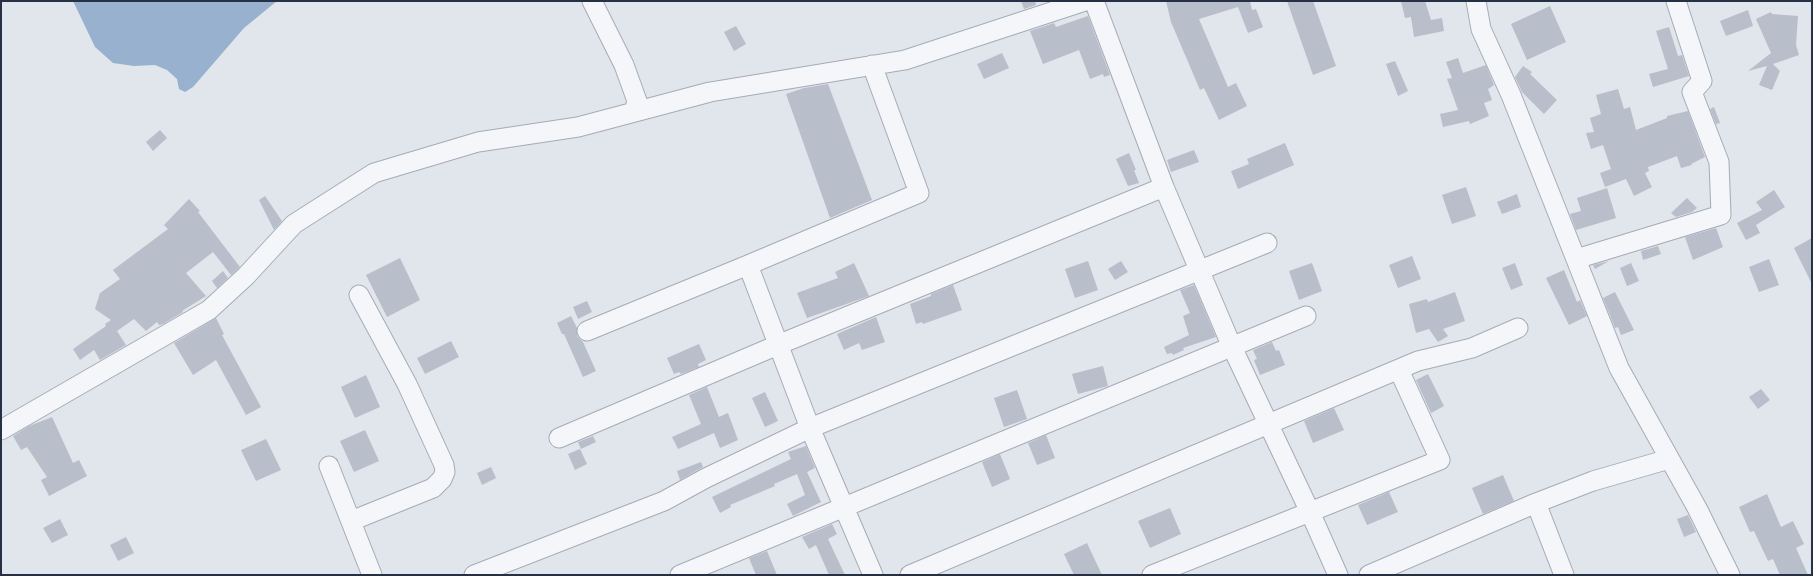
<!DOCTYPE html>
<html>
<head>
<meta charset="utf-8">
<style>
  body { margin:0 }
  #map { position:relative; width:1813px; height:576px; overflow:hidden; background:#e1e5ec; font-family:"IBM Plex Sans",sans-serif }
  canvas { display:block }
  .frame { position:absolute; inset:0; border:2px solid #273146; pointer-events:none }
</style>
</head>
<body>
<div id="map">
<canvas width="1813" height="576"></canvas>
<div class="frame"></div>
</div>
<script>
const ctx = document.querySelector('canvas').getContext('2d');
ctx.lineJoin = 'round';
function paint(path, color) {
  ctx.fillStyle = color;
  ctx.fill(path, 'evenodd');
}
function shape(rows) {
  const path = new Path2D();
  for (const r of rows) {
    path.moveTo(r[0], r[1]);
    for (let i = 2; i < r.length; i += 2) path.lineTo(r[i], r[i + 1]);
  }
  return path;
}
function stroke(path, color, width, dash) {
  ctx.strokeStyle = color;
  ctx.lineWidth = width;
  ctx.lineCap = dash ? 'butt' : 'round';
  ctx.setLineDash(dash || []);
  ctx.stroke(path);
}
paint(shape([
  [73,1,277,1,244,28,193,87,185,92,179,89,177,79,167,70,155,65,134,66,113,63,95,47]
]), '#98b1cf');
paint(shape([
  [1021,1,1035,1,1036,5,1024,9],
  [1166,1,1250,1,1252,10,1256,9,1263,27,1248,33,1238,7,1199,19,1228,87,1236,83,1247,106,1219,120,1204,88,1200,90,1171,22],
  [1287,1,1313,1,1336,66,1313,75],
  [1401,1,1425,1,1431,20,1442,18,1444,31,1414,37,1411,17,1405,18],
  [1550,6,1566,42,1527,60,1511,24],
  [1748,10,1753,26,1726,36,1720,21],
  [1771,12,1772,14,1798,16,1796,45,1799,55,1773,64,1780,71,1772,90,1759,85,1767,66,1748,71,1771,53,1756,19],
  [1088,16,1110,75,1104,77,1103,74,1090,79,1079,50,1043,64,1030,31,1054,23,1056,27],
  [736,26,746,44,734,51,724,32],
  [1669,27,1678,56,1682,55,1689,76,1653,87,1649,74,1668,69,1656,31],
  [1002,53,1009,68,984,79,977,64],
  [1458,58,1463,73,1486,65,1494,85,1488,89,1492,100,1484,103,1489,116,1470,124,1469,121,1443,127,1440,114,1458,110,1447,79,1452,78,1446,62],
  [1395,61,1408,91,1398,96,1386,64],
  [1523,66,1532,72,1530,74,1557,100,1544,114,1522,92,1515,77],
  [828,84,872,200,830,218,786,94,804,88],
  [1618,89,1624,109,1630,107,1636,130,1667,118,1667,116,1688,111,1705,157,1691,164,1692,165,1681,168,1677,156,1648,167,1649,171,1645,173,1652,187,1634,196,1626,179,1605,187,1600,173,1611,169,1603,145,1591,149,1586,133,1594,132,1590,118,1601,114,1596,95],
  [1714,107,1720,123,1716,124,1710,109],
  [160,130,167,138,153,151,146,142],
  [1285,143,1294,165,1238,189,1231,171,1249,164,1247,159],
  [1194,150,1199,162,1171,172,1167,160],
  [1129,153,1136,170,1134,170,1139,183,1128,186,1116,159],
  [1466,187,1476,216,1452,224,1442,195],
  [1607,188,1616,218,1576,230,1570,214,1581,211,1577,198],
  [1774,190,1785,207,1756,225,1760,233,1746,240,1737,223,1762,210,1756,202],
  [1517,194,1521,207,1502,214,1497,202],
  [265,196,282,221,274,230,259,200],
  [1687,198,1697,208,1692,212,1676,217,1671,213],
  [189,199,200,211,198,212,240,267,231,275,213,252,186,273,206,296,182,311,183,312,163,324,159,325,157,322,146,331,134,319,117,331,126,345,100,360,94,350,80,360,73,349,106,326,105,324,111,320,95,309,100,293,120,279,113,270,168,229,164,225],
  [1716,228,1723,247,1693,260,1685,237],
  [1812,238,1812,284,1794,248],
  [1658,246,1661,254,1643,260,1641,251],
  [1412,256,1421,279,1398,288,1389,265],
  [400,258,420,300,387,317,366,275],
  [1769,259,1779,285,1759,292,1749,267],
  [1088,261,1098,290,1075,298,1065,269],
  [1121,261,1128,272,1115,280,1108,269],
  [1609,261,1595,269,1593,265],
  [854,263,869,296,807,318,797,293,838,278,835,272],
  [1312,263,1322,291,1299,300,1289,271],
  [1515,263,1523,285,1511,290,1502,268],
  [1631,263,1639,281,1627,286,1620,268],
  [1564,270,1577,302,1580,300,1587,316,1569,325,1546,278],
  [223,271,228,278,217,288,212,281],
  [953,285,962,310,923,324,922,322,916,324,910,304,931,296,931,294],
  [1194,285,1216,337,1183,348,1184,350,1173,355,1172,353,1167,354,1164,347,1189,335,1183,316,1190,313,1180,290],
  [1455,292,1465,321,1443,329,1448,336,1438,342,1429,329,1416,333,1409,304,1427,299,1428,302],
  [1615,292,1634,330,1621,335,1618,327,1615,328,1603,298],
  [587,301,592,312,578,319,573,307],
  [571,316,577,328,577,336,583,342,596,371,583,377,564,334,562,334,557,323],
  [876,317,885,342,862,350,859,343,844,350,837,334],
  [216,318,224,334,222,335,261,407,246,415,216,360,193,375,174,343],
  [451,341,459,357,425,374,417,358],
  [1272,342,1276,351,1279,350,1285,365,1260,375,1254,360,1257,359,1253,350],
  [699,344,706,360,698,364,699,367,681,374,679,372,674,374,667,358],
  [1103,366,1108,386,1078,394,1072,374],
  [1428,374,1444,406,1431,413,1416,380],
  [366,375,380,407,355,418,341,387],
  [707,387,719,417,728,413,738,440,720,448,714,433,678,449,672,437,701,424,689,395],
  [1761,389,1770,400,1758,409,1749,397],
  [1017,390,1027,419,1004,427,994,398],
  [765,392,778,421,765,427,752,398],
  [1334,408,1344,430,1313,443,1304,421],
  [52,417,73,463,79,460,87,476,49,496,41,480,47,477,27,447,21,450,13,436,29,426],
  [365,430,379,461,354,472,340,441],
  [1046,435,1055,458,1037,465,1028,443],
  [593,436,596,442,581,449,578,442],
  [266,439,281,470,256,481,241,450],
  [806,446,815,468,807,472,821,502,793,516,787,504,805,495,797,474,774,484,775,486,730,505,731,507,720,513,712,497,791,459,788,452],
  [580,449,587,464,575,470,568,454],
  [1000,454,1010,479,992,487,982,462],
  [701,462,703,467,680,480,677,471],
  [491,467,496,478,482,485,477,473],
  [1503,475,1514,501,1483,514,1472,488],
  [1389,492,1398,512,1367,525,1358,505],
  [1767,494,1781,527,1793,521,1804,544,1796,548,1808,575,1780,575,1773,559,1768,561,1754,531,1750,532,1739,507],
  [1170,508,1181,534,1150,548,1138,521],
  [1688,515,1696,532,1684,537,1677,519],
  [60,519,68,535,52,543,43,528],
  [832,524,837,534,828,539,845,575,829,575,816,545,809,549,802,537],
  [126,537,134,553,118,561,110,545],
  [1087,543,1102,575,1074,575,1064,554],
  [767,551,777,575,756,575,749,558]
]), '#b8beca');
const minor = shape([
  [592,1,624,65,637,101,634,112],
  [1476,1,1481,29,1511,95,1619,368,1697,508,1730,575],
  [872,65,919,193,748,265,810,428,873,575],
  [1164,187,1232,347,1310,512,1338,575],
  [1576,259,1721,215,1719,162,1692,92,1702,81,1676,1],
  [587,331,748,265],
  [1,430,209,310,246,276,294,224,374,173,478,142,578,127,710,92,905,60,1085,1],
  [559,438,780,344,1164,187,1094,1],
  [329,466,372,575],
  [1536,503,1564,575],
  [351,521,433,488,442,479,445,472,444,465,407,384,359,295],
  [474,575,664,501,706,478,810,428,1267,243],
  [680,575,1306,316],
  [910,575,1418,361,1472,348,1518,328],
  [1152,575,1440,460,1399,370],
  [1369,575,1536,503,1593,481,1669,459]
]);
stroke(minor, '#a5abb7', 21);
stroke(minor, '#f5f6f9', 19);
</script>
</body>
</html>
